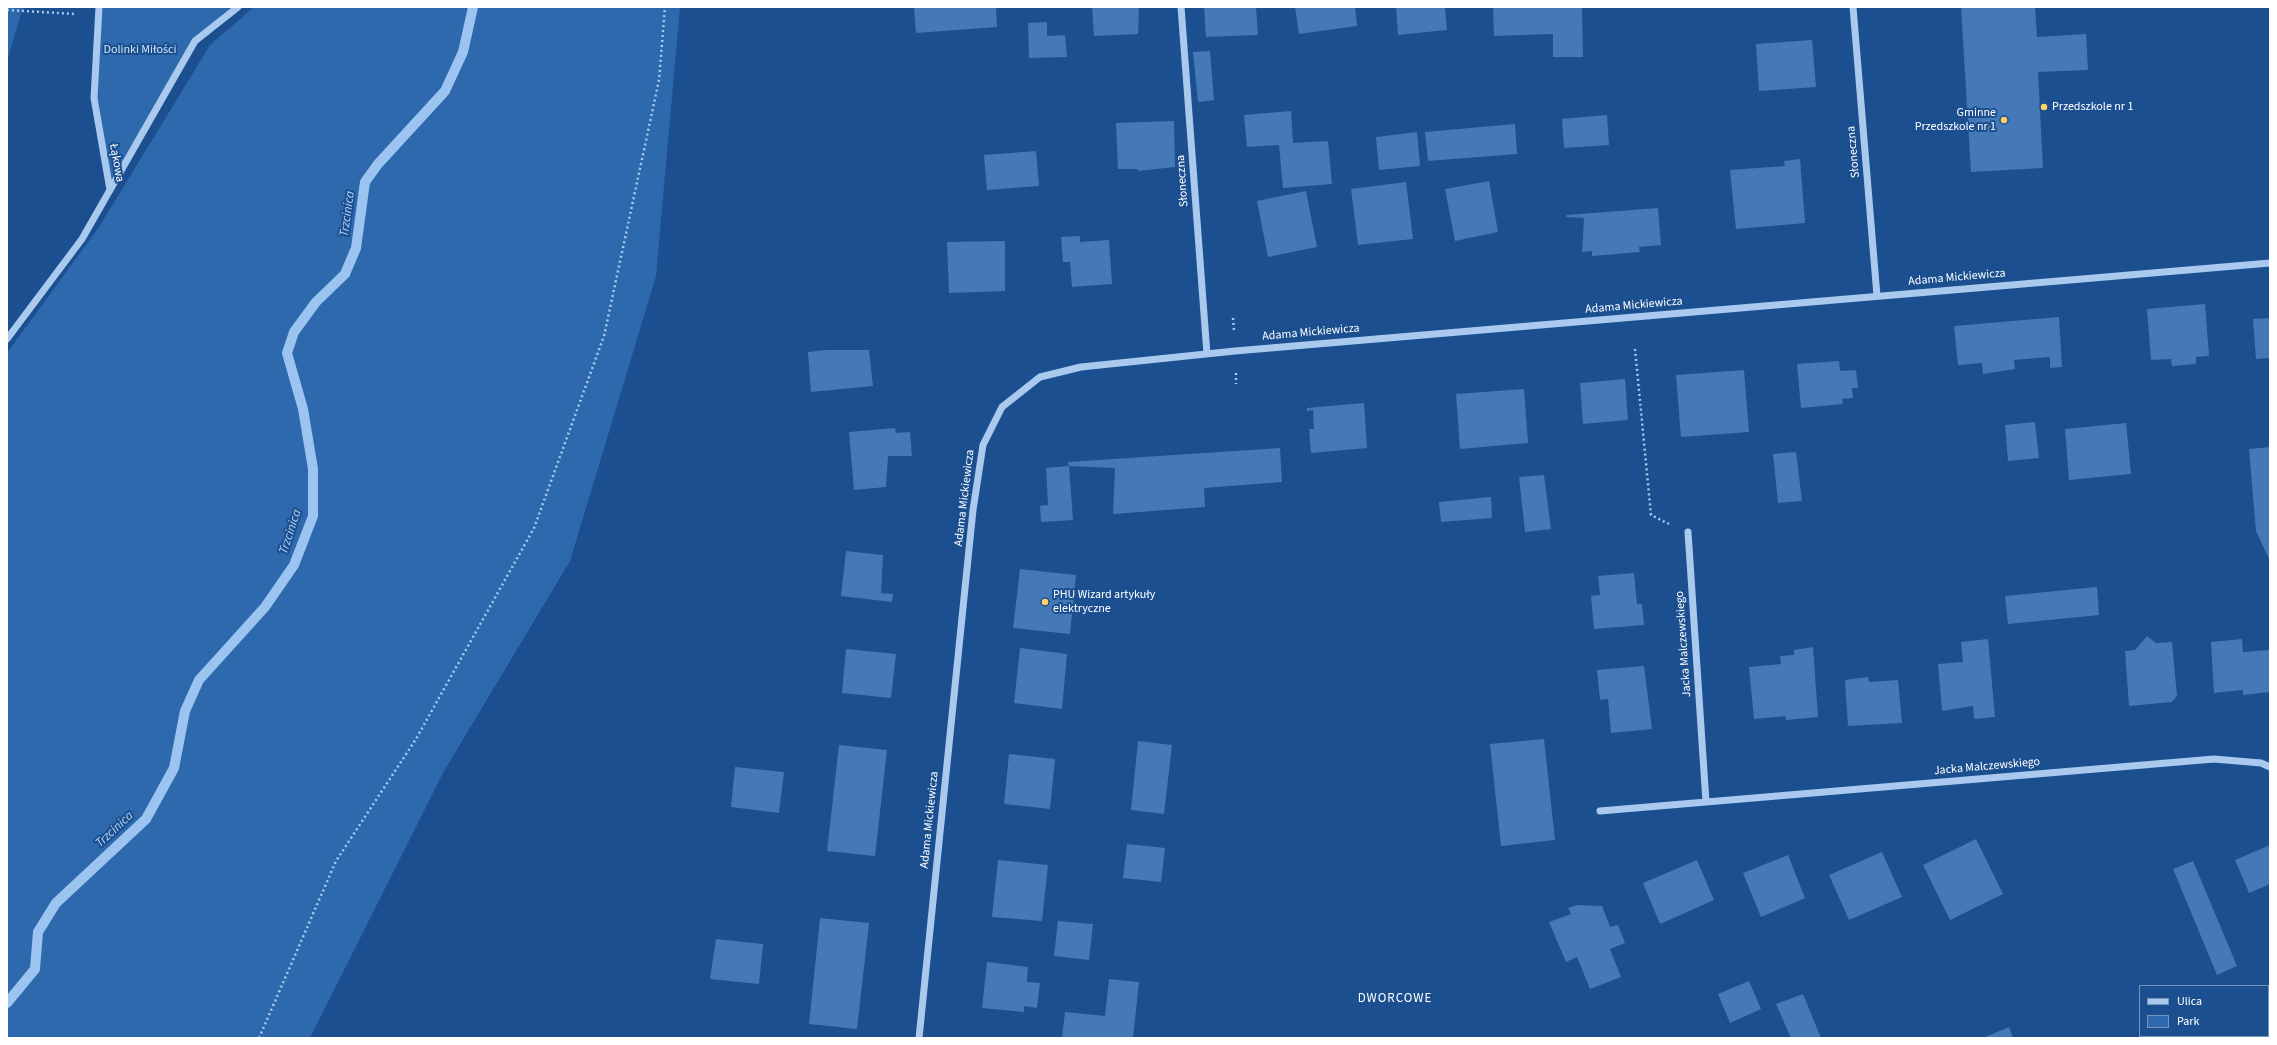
<!DOCTYPE html>
<html>
<head>
<meta charset="utf-8">
<style>
  body { margin:0 }
  #map { position:relative; width:2277px; height:1045px; overflow:hidden; background:#1b4f8f; font-family:"Source Sans 3",sans-serif }
  canvas { display:block }
  .frame { position:absolute; inset:0; border:8px solid #fff; pointer-events:none }
  .legend { position:absolute; left:2139px; top:985px; width:130px; height:52px; box-sizing:border-box; background:#1b4f8f; border:1px solid #7695bc; margin:0; padding:5px 7px; list-style:none; font-size:12px; color:#fff }
  .legend li { display:flex; align-items:center; gap:8px; height:20px }
  .legend b { width:20px; border:1px solid #7695bc }
</style>
</head>
<body>
<div id="map">
<canvas width="2277" height="1045"></canvas>
<div class="frame"></div>
<ul class="legend">
<li><b style="height:5px;background:#a9c9ee"></b>Ulica</li>
<li><b style="height:11px;background:#2e69ad"></b>Park</li>
</ul>
</div>
<script>
const ctx = document.querySelector('canvas').getContext('2d');
ctx.lineJoin = 'round';
function paint(path, color) {
  ctx.fillStyle = color;
  ctx.fill(path, 'evenodd');
}
function shape(rows) {
  const path = new Path2D();
  for (const r of rows) {
    path.moveTo(r[0], r[1]);
    for (let i = 2; i < r.length; i += 2) path.lineTo(r[i], r[i + 1]);
  }
  return path;
}
function stroke(path, color, width, dash) {
  ctx.strokeStyle = color;
  ctx.lineWidth = width;
  ctx.lineCap = dash ? 'butt' : 'round';
  ctx.setLineDash(dash || []);
  ctx.stroke(path);
}
function label(font, color, halo, rows, align = 'center') {
  ctx.font = font + ' "Source Sans 3",sans-serif';
  ctx.lineWidth = 4;
  ctx.setLineDash([]);
  ctx.textBaseline = 'middle';
  ctx.strokeStyle = halo;
  ctx.fillStyle = color;
  for (const [text, x, y, turn = 0] of rows) {
    ctx.save();
    ctx.translate(x, y);
    ctx.rotate((+turn || 0) * Math.PI / 180);
    ctx.textAlign = isNaN(turn) ? turn : align;
    if (halo) ctx.strokeText(text, 0, 0);
    ctx.fillText(text, 0, 0);
    ctx.restore();
  }
}
paint(shape([
  [7,7,23,7,7,61],
  [99,7,238,7,195,41,110,190,94,98],
  [254,7,680,7,656,276,570,561,444,771,310,1038,7,1038,7,353,99,227,210,45]
]), '#2e69ad');
stroke(shape([
  [7,1003,35,969,38,932,56,903,146,819,174,768,185,711,199,680,265,607,294,565,313,516,313,469,303,409,287,353,294,332,316,302,345,274,356,248,365,182,378,164,445,91,463,52,473,7]
]), '#9cc4f0', 10);
paint(shape([
  [914,7,996,7,997,27,916,33],
  [1092,7,1139,7,1138,34,1094,36],
  [1204,7,1256,7,1258,35,1206,37],
  [1295,7,1355,7,1357,26,1299,34],
  [1396,7,1445,7,1447,30,1398,35],
  [1493,7,1582,7,1583,57,1553,57,1553,34,1494,36],
  [1961,7,2035,7,2037,37,2086,34,2088,70,2038,72,2043,168,1971,172],
  [1047,22,1047,36,1065,35,1067,57,1029,58,1028,23],
  [1812,40,1816,87,1759,91,1756,44],
  [1210,51,1214,100,1198,102,1193,52],
  [1291,111,1293,143,1328,141,1332,184,1283,188,1279,145,1247,147,1244,115],
  [1607,115,1609,145,1564,148,1562,119],
  [1174,121,1175,167,1138,171,1138,169,1118,169,1116,123],
  [1515,124,1517,154,1428,161,1425,132],
  [1417,132,1420,166,1379,170,1376,137],
  [1036,151,1039,186,987,190,984,155],
  [1800,159,1805,223,1736,229,1730,170,1785,166,1784,161],
  [1489,181,1498,232,1455,241,1445,189],
  [1406,182,1413,239,1358,245,1351,189],
  [1306,191,1317,247,1268,257,1257,201],
  [1658,208,1661,245,1639,247,1640,252,1592,256,1592,251,1582,252,1584,218,1566,217,1567,215],
  [1080,236,1080,242,1109,240,1112,284,1072,287,1070,262,1063,262,1061,237],
  [1005,241,1005,291,949,293,947,242],
  [2205,304,2209,356,2196,357,2196,364,2172,366,2171,359,2151,360,2147,309],
  [2059,317,2062,367,2050,368,2050,357,2014,360,2015,369,1983,374,1982,363,1958,365,1954,326],
  [2270,318,2270,358,2256,359,2253,319],
  [826,350,869,350,873,386,811,392,808,352],
  [1839,361,1840,371,1856,370,1858,388,1852,388,1853,398,1842,399,1843,404,1801,408,1797,364],
  [1744,370,1749,432,1681,437,1676,375],
  [1625,379,1628,420,1583,424,1580,383],
  [1524,389,1528,443,1460,449,1456,394],
  [1364,403,1367,448,1311,453,1309,429,1314,429,1313,410,1307,411,1307,408],
  [2035,422,2039,458,2008,461,2005,425],
  [2126,423,2131,474,2069,480,2065,429],
  [895,428,896,433,910,432,912,456,888,456,886,487,854,490,849,432],
  [2270,447,2270,561,2256,531,2249,449],
  [1280,448,1282,482,1204,488,1205,507,1113,514,1115,468,1069,466,1068,462],
  [1796,452,1802,501,1778,503,1773,454],
  [1069,466,1073,520,1041,522,1040,506,1048,505,1046,468],
  [1544,475,1551,529,1525,532,1519,477],
  [1491,497,1492,518,1441,522,1439,502],
  [846,551,883,555,881,593,893,594,892,602,841,596],
  [1020,569,1076,575,1070,634,1013,628],
  [1634,573,1637,604,1642,604,1644,625,1594,629,1591,596,1600,595,1598,576],
  [2097,587,2099,615,2008,624,2005,596],
  [2147,636,2156,643,2172,642,2177,696,2172,702,2129,706,2125,651,2135,650],
  [1988,639,1995,717,1974,719,1973,706,1942,711,1938,664,1963,662,1961,642],
  [2242,639,2243,652,2270,650,2270,692,2243,695,2243,690,2214,693,2211,642],
  [1813,647,1818,717,1786,720,1785,716,1754,719,1749,667,1781,664,1780,656,1794,655,1794,650],
  [1020,648,1067,654,1062,709,1014,703],
  [846,649,896,654,891,698,842,693],
  [1644,666,1652,729,1611,733,1608,699,1600,700,1597,670],
  [1868,677,1869,682,1898,680,1902,723,1848,726,1845,680],
  [1544,739,1555,840,1501,846,1490,744],
  [1138,741,1172,745,1164,814,1131,810],
  [839,745,887,750,875,856,827,851],
  [1009,754,1055,759,1050,809,1004,804],
  [735,767,784,772,779,813,731,807],
  [1976,839,2003,894,1950,920,1923,865],
  [1127,844,1165,848,1161,882,1123,878],
  [2270,845,2270,884,2249,893,2235,860],
  [1882,852,1902,897,1849,920,1829,875],
  [1788,855,1805,898,1761,917,1743,873],
  [998,860,1048,865,1042,921,992,917],
  [1697,860,1714,900,1660,924,1643,883],
  [2193,861,2237,966,2217,975,2173,869],
  [1577,905,1602,906,1610,927,1618,925,1625,943,1610,949,1621,977,1590,989,1577,957,1566,962,1549,922,1571,914,1568,908],
  [820,918,869,923,857,1029,809,1024],
  [1058,921,1093,924,1089,960,1054,956],
  [716,939,763,944,759,984,710,979],
  [987,962,1028,967,1027,982,1040,983,1037,1008,1024,1006,1024,1012,982,1008],
  [1109,979,1139,982,1133,1038,1062,1038,1065,1012,1105,1016],
  [1749,981,1761,1009,1730,1023,1718,994],
  [1803,994,1821,1038,1791,1038,1776,1004],
  [2009,1027,2013,1038,1983,1038],
  [2180,1036,2266,1036,2267,1038,2181,1038]
]), '#4478b7');
stroke(shape([
  [7,10,76,14],
  [1233,318,1234,330],
  [1635,349,1651,515,1669,524],
  [1236,373,1236,384],
  [259,1038,336,861,416,739,534,528,604,336,659,80,665,7]
]), '#a9c9ee', 2.5, [2, 3]);
stroke(shape([
  [99,7,94,98,110,190],
  [1181,7,1207,354],
  [1853,7,1877,296],
  [7,339,82,239,195,41,238,7],
  [1688,532,1706,802],
  [1600,811,2214,759,2261,763,2270,767],
  [919,1038,973,510,983,445,1002,407,1040,377,1081,367,1235,351,2270,263]
]), '#a9c9ee', 7);
for (const [x, y, r, color] of [
  [2044,107,4,"#ffd166"],
  [2004,120,4,"#ffd166"],
  [1045,602,4,"#ffd166"]
]) {
  const dot = new Path2D();
  dot.arc(x, y, r, 0, 2 * Math.PI);
  ctx.fillStyle = color;
  ctx.fill(dot);
  stroke(dot, '#1b4f8f', 1.5);
}
label('12px', '#cfe3fa', '#1b4f8f', [
  ["Dolinki Miłości",140,50]
]);
label('12px', '#fff', '#1b4f8f', [
  ["Przedszkole nr 1",2052,107],
  ["Gminne",1996,113,"right"],
  ["Przedszkole nr 1",1996,127,"right"],
  ["PHU Wizard artykuły",1053,595],
  ["elektryczne",1053,609]
], 'left');
label('12px', '#fff', '#1b4f8f', [
  ["Słoneczna",1854,152,-95],
  ["Łąkowa",116,163,80],
  ["Słoneczna",1183,181,-94],
  ["Adama Mickiewicza",1957,278,-5],
  ["Adama Mickiewicza",1634,306,-5],
  ["Adama Mickiewicza",1311,333,-5],
  ["Adama Mickiewicza",965,498,-83],
  ["Jacka Malczewskiego",1684,644,-94],
  ["Jacka Malczewskiego",1987,767,-5],
  ["Adama Mickiewicza",930,820,-84]
]);
label('italic 13px', '#b5d3f5', '#1b4f8f', [
  ["Trzcinica",348,214,-82],
  ["Trzcinica",291,532,-72],
  ["Trzcinica",115,830,-43]
]);
ctx.letterSpacing = '1px';
label('13px', '#fff', '#1b4f8f', [
  ["DWORCOWE",1395,999]
]);
ctx.letterSpacing = '0px';
</script>
</body>
</html>
